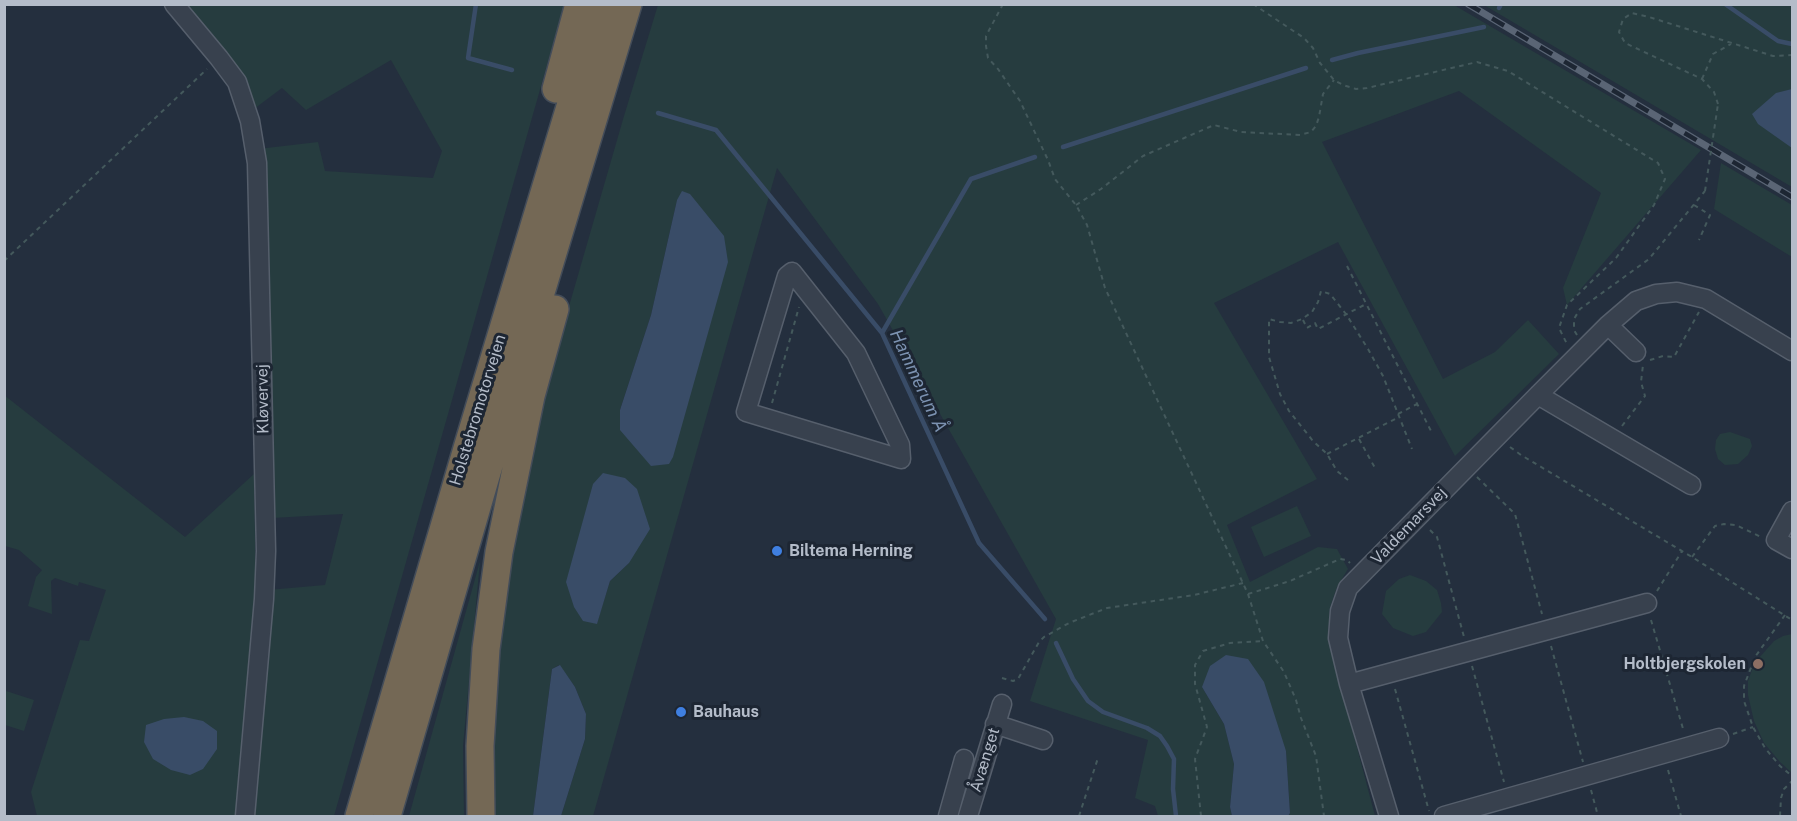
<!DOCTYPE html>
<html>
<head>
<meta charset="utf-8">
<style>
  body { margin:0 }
  #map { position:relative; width:1797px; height:821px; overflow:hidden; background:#242f3e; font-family:"Public Sans",sans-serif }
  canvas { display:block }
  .frame { position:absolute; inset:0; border:6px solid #b4bcc9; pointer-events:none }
</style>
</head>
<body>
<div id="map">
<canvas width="1797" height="821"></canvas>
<div class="frame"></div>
</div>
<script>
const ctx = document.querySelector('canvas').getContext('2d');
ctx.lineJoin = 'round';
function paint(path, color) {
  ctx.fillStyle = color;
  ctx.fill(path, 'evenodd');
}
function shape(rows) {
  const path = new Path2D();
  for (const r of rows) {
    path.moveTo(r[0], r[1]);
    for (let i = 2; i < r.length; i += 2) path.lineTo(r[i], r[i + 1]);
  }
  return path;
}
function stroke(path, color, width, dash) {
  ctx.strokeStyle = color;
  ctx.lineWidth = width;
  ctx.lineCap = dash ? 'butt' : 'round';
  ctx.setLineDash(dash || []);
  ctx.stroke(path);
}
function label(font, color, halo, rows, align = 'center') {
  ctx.font = font + ' "Public Sans",sans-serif';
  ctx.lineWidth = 6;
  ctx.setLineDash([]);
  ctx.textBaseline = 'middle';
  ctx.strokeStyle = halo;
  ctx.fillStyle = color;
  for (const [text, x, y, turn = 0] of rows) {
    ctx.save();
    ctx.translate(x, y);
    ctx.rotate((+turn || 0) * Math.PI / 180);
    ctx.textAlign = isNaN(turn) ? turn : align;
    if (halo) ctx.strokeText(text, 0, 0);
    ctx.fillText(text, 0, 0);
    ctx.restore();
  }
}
paint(shape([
  [182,5,564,5,334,816,247,816,268,590,325,585,343,514,272,518,258,149,318,142,325,171,433,178,442,151,391,60,306,110,282,88,254,109],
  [658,5,1454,5,1701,150,1567,305,1563,288,1601,193,1459,91,1322,142,1443,379,1495,352,1528,320,1559,354,1455,456,1338,242,1214,303,1317,479,1227,525,1250,582,1318,547,1337,549,1348,569,1337,587,1330,607,1328,637,1375,816,1288,816,1290,813,1286,751,1202,687,1224,724,1234,764,1230,807,1232,816,1158,816,1155,806,1135,798,1148,740,1030,701,1056,619,878,304,777,168,593,816,561,816,585,739,586,714,575,687,559,665,552,669,533,816,491,816,491,741,499,643,509,549,537,417,624,116],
  [677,200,652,466,620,410,651,315],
  [593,484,629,563,610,581,597,623],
  [1484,5,1792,5,1792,187],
  [1721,163,1792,205,1792,257,1714,209],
  [4,395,185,537,254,474,256,599,238,816,37,816,31,792,80,640,89,641,106,590,79,582,78,586,55,578,51,581,52,614,28,606,36,577,42,570,19,550,5,546],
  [1730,432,1750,439,1752,446,1748,455,1738,464,1725,465,1718,459,1715,449,1716,440,1720,434],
  [1297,506,1311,536,1264,557,1251,527],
  [480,561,463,746,464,816,409,816],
  [1410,575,1426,581,1437,590,1441,603,1442,612,1426,632,1413,636,1393,628,1382,614,1386,591,1399,579],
  [1792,634,1792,773,1780,762,1764,743,1754,721,1748,695,1748,681,1752,670,1758,659,1774,641,1783,636],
  [6,691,34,700,24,731,5,725,4,696]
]), '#263c3f');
paint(shape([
  [1792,89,1792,148,1758,124,1752,114,1776,93],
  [682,191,690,194,724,236,728,262,673,457,669,464,651,466,620,430,620,410,651,315,677,200],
  [603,473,625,478,637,489,650,529,629,563,610,581,597,624,583,621,574,607,566,582,593,484],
  [1226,655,1248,659,1264,682,1286,751,1290,813,1288,816,1232,816,1230,807,1234,764,1224,724,1202,687,1210,666],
  [560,665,575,687,586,714,585,739,561,816,533,816,552,669],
  [184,717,203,721,217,731,217,749,203,769,190,775,171,770,153,759,144,742,146,725,164,719]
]), '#394c67');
stroke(shape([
  [476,4,468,58,512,70],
  [1725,4,1778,41,1792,44],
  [1499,8,1501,4],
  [1332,60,1358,53,1484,27],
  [658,113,716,130,882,333,979,543,1045,619],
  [1063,147,1306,68],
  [882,333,971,179,1035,157],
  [1056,643,1073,679,1088,701,1103,712,1147,728,1160,736,1167,746,1174,759,1173,789,1176,816]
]), '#394c67', 4.5);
const minor = shape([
  [174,4,219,58,237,82,250,121,257,163,266,551,264,599,245,816],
  [792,272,856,353,900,445,901,459,746,412,787,276,792,272],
  [1608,325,1636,352],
  [1538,395,1691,485],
  [1792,511,1776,540,1792,549],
  [1349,684,1647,603],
  [995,724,1043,740],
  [948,816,964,759],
  [968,816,1002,704],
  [1389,816,1349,684,1338,638,1340,611,1348,588,1538,395,1608,325,1636,301,1656,294,1677,292,1706,299,1792,351],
  [1444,816,1719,738]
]);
const highway = shape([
  [556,89,579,4],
  [359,816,468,445,601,4],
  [387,816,495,445,628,4],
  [481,816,480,746,486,649,499,552,531,396,555,309]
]);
stroke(minor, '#565f6c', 21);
stroke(highway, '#434c59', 30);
stroke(shape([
  [1003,4,986,36,986,46,988,58,998,69,1020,101,1048,160,1055,179,1076,205,1087,225,1105,288,1248,594,1263,641,1284,672,1296,700,1301,718,1316,756,1324,816],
  [1253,4,1304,38,1313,48,1320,63,1334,80,1343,85,1356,89,1367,88,1477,62,1508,71,1658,163,1665,179,1654,205,1616,258,1567,305,1559,328,1567,344],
  [1702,79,1713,54,1731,44],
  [1718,104,1714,92,1702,79,1625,43,1619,32,1623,19,1632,13,1649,17,1773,56,1792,55],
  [1076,205,1101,189,1143,156,1214,125,1241,132,1300,135,1311,132,1316,126,1319,117,1323,94,1334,80],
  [1694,205,1710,215,1699,240],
  [4,261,207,69],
  [1347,266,1431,431],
  [1303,320,1307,328,1315,323,1318,329,1366,304],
  [1577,335,1574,330,1574,319,1580,309,1649,259,1705,191],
  [1650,360,1663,356,1674,357,1699,312],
  [772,403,799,307],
  [1398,414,1417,404],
  [1622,426,1645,396,1641,382,1643,365],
  [1359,439,1375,468],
  [1510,447,1521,455,1692,557,1792,620],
  [1327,454,1399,417],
  [1477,477,1515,514,1542,614],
  [1348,480,1337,471,1327,454,1313,441,1289,411,1280,394,1269,357,1269,319,1280,322,1291,323,1302,319,1312,312,1318,302,1321,291,1330,294,1346,314,1368,349,1383,376,1412,449],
  [1430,530,1437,537,1464,637],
  [1692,557,1715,526,1724,524,1736,525,1761,537],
  [1657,591,1682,551],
  [1248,594,1290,581,1340,559,1347,560,1350,563],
  [1785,615,1755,657,1744,686,1744,701,1753,727,1765,748,1780,766,1792,776],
  [1651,620,1684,732],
  [1551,646,1583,762],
  [1472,666,1504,782],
  [1002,678,1013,681,1018,679,1039,642,1044,637,1069,623,1107,608,1194,595,1243,583],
  [1395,689,1429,811],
  [1733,734,1753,727],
  [1668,770,1681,816],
  [1591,790,1598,816],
  [1079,816,1098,758],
  [1201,816,1195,759,1207,727,1195,684,1195,665,1203,651,1230,643,1263,641],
  [1780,816,1781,798,1784,789,1792,781]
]), '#44595c', 2, [4.5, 4.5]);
stroke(minor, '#38414e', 18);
stroke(highway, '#746855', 27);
const rail = shape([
  [1468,4,1792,197]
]);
stroke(rail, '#5a6575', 7);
stroke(rail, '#1d2633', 4.5, [14]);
stroke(shape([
  [1705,191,1718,104]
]), '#44595c', 2, [4.5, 4.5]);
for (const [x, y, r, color] of [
  [777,551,6,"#3f7fe0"],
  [1758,664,6,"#8d6e63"],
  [681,712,6,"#3f7fe0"]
]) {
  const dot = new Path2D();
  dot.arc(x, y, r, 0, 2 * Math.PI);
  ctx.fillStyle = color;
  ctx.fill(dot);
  stroke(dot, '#1d2633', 2);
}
label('16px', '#b4bcc9', '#1d2633', [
  ["Kløvervej",263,399,-91],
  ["Holstebromotorvejen",478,410,-73],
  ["Valdemarsvej",1409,526,-46],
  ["Åvænget",985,760,-73]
]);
label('bold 16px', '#b4bcc9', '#1d2633', [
  ["Biltema Herning",789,551],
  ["Holtbjergskolen",1746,664,"right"],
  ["Bauhaus",693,712]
], 'left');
label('italic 18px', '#7c92b1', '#1d2633', [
  ["Hammerum Å",918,381,65]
]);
</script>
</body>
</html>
